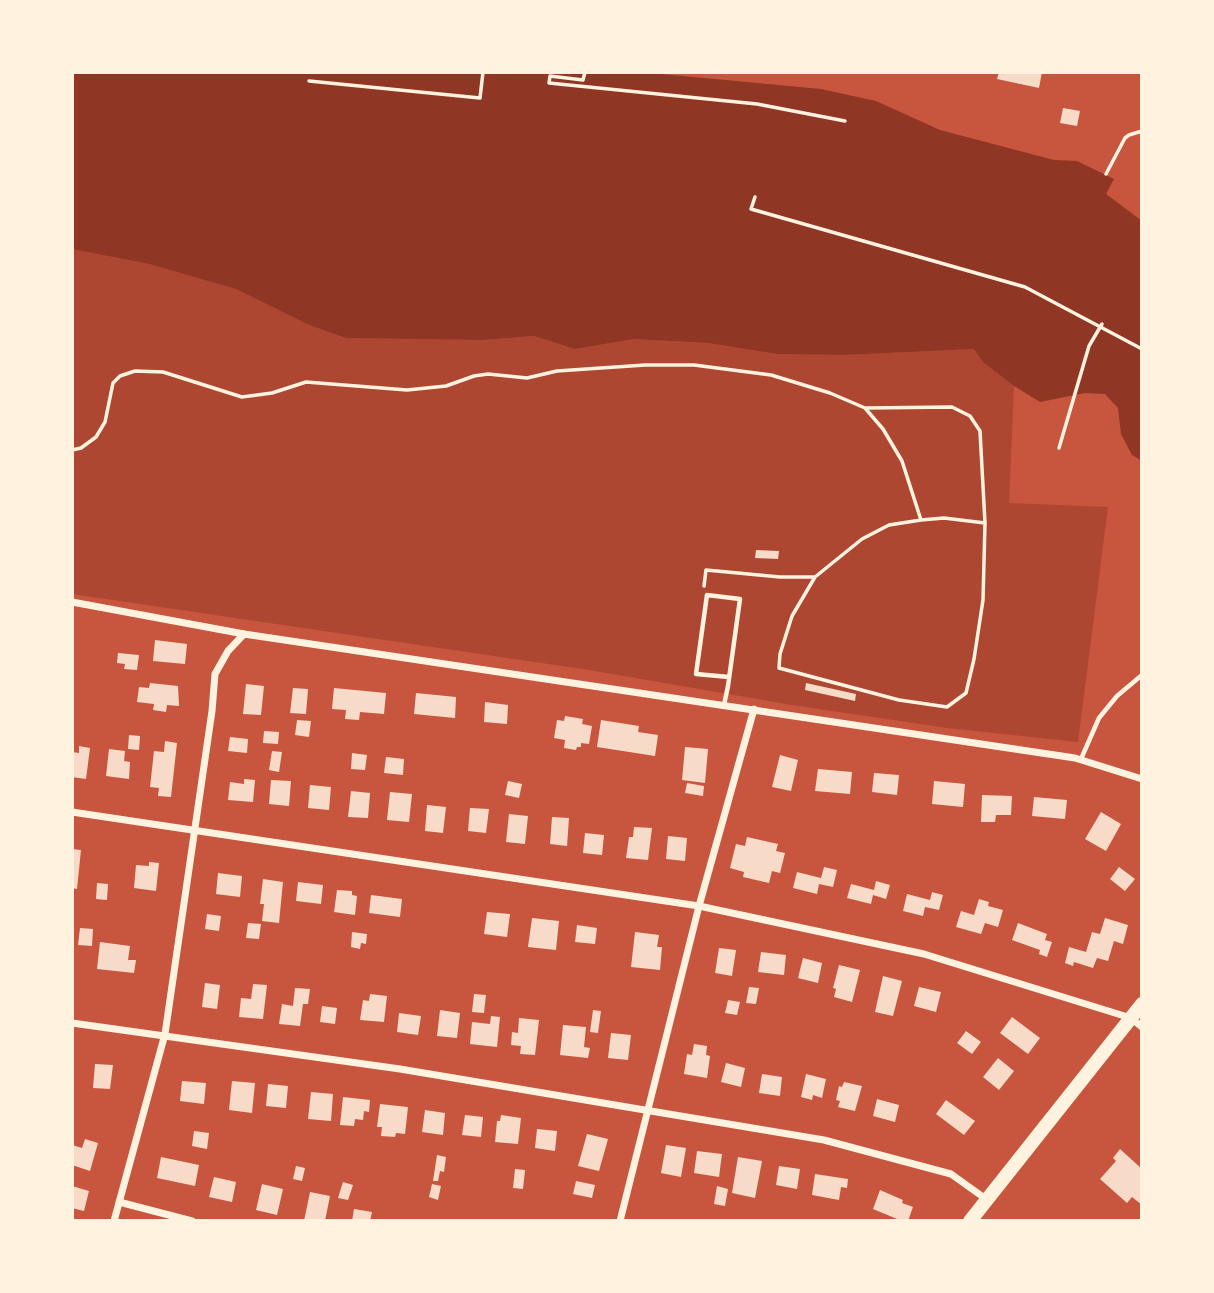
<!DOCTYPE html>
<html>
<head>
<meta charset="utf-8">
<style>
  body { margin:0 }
  #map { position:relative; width:1214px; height:1293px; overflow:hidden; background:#c8553d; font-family:Arial,sans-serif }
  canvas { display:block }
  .frame { position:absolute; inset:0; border:74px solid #fff3e0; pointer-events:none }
</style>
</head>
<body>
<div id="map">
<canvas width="1214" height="1293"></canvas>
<div class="frame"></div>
</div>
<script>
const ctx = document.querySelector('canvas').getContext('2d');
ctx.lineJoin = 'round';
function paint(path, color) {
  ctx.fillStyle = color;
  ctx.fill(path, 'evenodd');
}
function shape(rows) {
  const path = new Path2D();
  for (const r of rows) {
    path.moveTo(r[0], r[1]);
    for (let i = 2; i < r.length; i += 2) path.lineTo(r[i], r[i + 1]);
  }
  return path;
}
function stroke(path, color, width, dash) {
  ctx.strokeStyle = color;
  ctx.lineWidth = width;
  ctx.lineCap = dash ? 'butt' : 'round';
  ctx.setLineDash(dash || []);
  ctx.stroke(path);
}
paint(shape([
  [72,249,149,264,236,289,309,325,346,338,483,340,534,336,575,349,634,339,708,343,777,354,843,355,975,349,984,363,1014,386,1009,503,1108,507,1078,742,947,728,792,705,589,670,72,594]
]), '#ae4732');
paint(shape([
  [72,72,640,72,821,89,876,101,940,130,1054,160,1077,161,1114,179,1106,194,1142,221,1142,461,1132,455,1121,434,1118,408,1105,394,1085,393,1040,402,1014,386,984,363,974,349,844,355,777,354,708,343,634,339,575,349,534,336,483,340,346,338,309,325,236,289,149,264,72,249]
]), '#8f3625');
paint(shape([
  [999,72,1042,72,1039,88,997,79],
  [1063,108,1080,111,1077,126,1060,123],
  [756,550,779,551,778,559,755,558],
  [155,640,187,644,185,664,153,661],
  [118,653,139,655,137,670,124,669,125,664,117,663],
  [150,683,178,686,179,706,167,705,166,712,153,710,154,704,137,702,139,687,149,688],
  [806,683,856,694,855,701,805,690],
  [246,684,264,686,261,715,243,714],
  [293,688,308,689,306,714,290,713],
  [334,688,386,693,384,714,360,712,359,720,345,719,346,710,332,709],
  [416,693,456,697,455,718,414,714],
  [485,702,508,705,507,724,484,722],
  [565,716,583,719,582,724,592,726,589,744,581,743,581,747,577,747,576,750,564,748,565,740,554,738,557,720,564,721],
  [297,720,311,721,309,737,295,735],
  [601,720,639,726,638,732,658,735,655,756,597,747],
  [264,731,279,732,278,744,263,743],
  [129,735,140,736,139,750,128,749],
  [230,737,248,739,247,753,228,751],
  [165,741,177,743,171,797,158,796,159,788,150,787,154,751,164,752],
  [79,746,90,748,86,779,72,777,72,752,79,753],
  [685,747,708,749,705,783,682,780],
  [109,749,125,751,124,761,130,762,129,779,106,776],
  [272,751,282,752,279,772,269,770],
  [352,753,367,755,365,770,351,769],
  [780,755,798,760,791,791,772,787],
  [386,757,404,759,403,775,384,773],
  [818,769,852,772,850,794,815,791],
  [874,773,899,775,897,795,872,792],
  [244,779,255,780,253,802,228,800,230,782,244,784],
  [271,780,291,781,289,806,269,804],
  [508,781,522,784,519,798,505,795],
  [934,781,965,784,963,807,932,804],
  [687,783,704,786,703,796,685,793],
  [310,785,331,787,329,810,308,808],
  [351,791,370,793,368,818,348,817],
  [390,792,412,794,409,822,387,820],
  [982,795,1012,796,1011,815,996,815,995,822,981,822],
  [1034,797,1067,800,1065,819,1032,816],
  [427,805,446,807,443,833,425,831],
  [470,808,489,809,486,833,468,831],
  [1101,812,1121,824,1106,851,1085,839],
  [509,814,528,816,525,844,506,842],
  [552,817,569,818,567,846,550,844],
  [634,827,652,828,648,860,626,858,629,837,633,837],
  [585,833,604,835,602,855,583,853],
  [668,836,687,838,685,861,666,859],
  [747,837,778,844,776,851,785,853,780,873,772,871,769,883,743,877,744,872,730,868,736,844,745,846],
  [72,849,81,850,77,889,72,888],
  [149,862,159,863,156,891,134,888,136,865,149,866],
  [824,867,837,870,833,887,819,884,817,894,793,888,797,872,821,878],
  [1119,867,1135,879,1125,891,1110,879],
  [218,873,242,876,240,897,216,894],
  [263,879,283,882,279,923,262,921,264,904,260,904],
  [876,881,890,885,886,899,873,895,871,904,847,898,851,884,874,890],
  [298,882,323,885,321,904,296,901],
  [97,883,108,884,107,900,96,899],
  [337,890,352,891,352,895,357,896,355,915,334,912],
  [932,892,943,895,939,910,925,907,923,916,903,911,907,894,930,900],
  [371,895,402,899,400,917,369,913],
  [979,899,989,902,988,906,1003,910,998,927,985,923,981,934,956,927,961,911,974,915],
  [487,912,510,914,507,937,484,934],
  [207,914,221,916,219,931,205,929],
  [532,918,559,921,556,950,528,947],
  [1105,918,1128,925,1123,944,1114,941,1108,961,1097,958,1093,968,1074,962,1073,966,1065,963,1069,947,1086,952,1092,932,1100,934],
  [248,923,261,924,259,939,246,938],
  [1018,923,1047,934,1045,940,1052,942,1047,957,1039,954,1040,950,1012,940],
  [577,925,597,928,595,944,575,942],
  [80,928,93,929,92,946,78,945],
  [352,932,367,934,366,944,361,943,360,949,351,947],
  [635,932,659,935,657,947,662,947,660,970,631,967],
  [100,942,130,946,128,960,136,960,134,973,97,969],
  [719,948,736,950,732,976,715,973],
  [761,952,786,955,784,975,758,972],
  [803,958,822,963,818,983,798,978],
  [839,965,860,970,852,1002,834,997,836,989,833,988],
  [883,976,902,981,893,1016,875,1012],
  [205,983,220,985,217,1009,202,1007],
  [253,984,267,985,263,1019,239,1017,241,998,251,999],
  [749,987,759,988,756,1004,746,1003],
  [919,987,941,992,936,1012,914,1006],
  [295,988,310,989,308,1004,303,1004,300,1026,279,1024,282,1004,293,1006],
  [370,994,387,996,384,1022,360,1020,363,1000,369,1001],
  [474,994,486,995,484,1013,472,1012],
  [728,1000,740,1002,737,1015,725,1013],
  [322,1006,337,1008,335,1024,320,1022],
  [440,1010,460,1013,457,1038,437,1036],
  [593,1010,601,1011,598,1033,590,1032],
  [399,1013,421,1016,418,1035,397,1032],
  [491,1016,500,1017,497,1047,470,1044,472,1022,490,1024],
  [1012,1017,1040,1038,1028,1054,1000,1033],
  [519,1018,539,1020,535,1055,520,1054,521,1046,511,1045,512,1032,518,1033],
  [563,1025,586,1027,584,1047,590,1048,588,1058,560,1055],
  [966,1031,981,1042,972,1054,957,1043],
  [611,1033,631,1035,628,1060,608,1058],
  [694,1044,707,1046,706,1055,710,1056,707,1078,684,1074,687,1054,692,1055],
  [998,1058,1014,1071,999,1090,983,1077],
  [726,1063,745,1068,741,1087,721,1082],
  [95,1064,113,1065,110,1089,93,1088],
  [762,1074,782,1077,780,1096,759,1093],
  [806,1074,826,1079,822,1098,813,1095,812,1100,801,1097],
  [182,1081,206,1083,204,1104,180,1101],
  [232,1081,255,1083,252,1113,229,1110],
  [844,1082,862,1086,855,1111,838,1107,840,1101,836,1100,839,1086,842,1087],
  [268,1084,288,1086,286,1108,266,1106],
  [311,1092,333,1094,331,1121,308,1119],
  [343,1097,370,1100,369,1112,364,1111,363,1120,355,1119,354,1126,340,1125],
  [877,1099,899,1105,895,1122,873,1116],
  [946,1100,975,1121,964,1135,936,1114],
  [380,1104,408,1107,405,1134,396,1133,395,1137,381,1136,382,1127,377,1127],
  [425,1110,445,1113,443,1135,422,1132],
  [465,1115,483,1117,481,1137,462,1135],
  [501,1115,521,1118,518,1144,495,1142,497,1121,500,1121],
  [537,1129,557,1131,555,1151,535,1148],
  [194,1131,209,1133,207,1149,192,1146],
  [587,1134,608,1139,599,1171,578,1166],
  [85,1139,98,1143,90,1171,72,1165,72,1145,82,1148],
  [666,1145,686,1148,681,1177,661,1173],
  [1120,1149,1142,1169,1142,1205,1132,1197,1127,1203,1100,1179,1116,1161,1113,1158],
  [697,1151,722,1154,719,1177,694,1173],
  [437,1155,446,1157,444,1172,440,1171,438,1181,433,1181],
  [161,1157,199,1165,195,1186,157,1178],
  [738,1157,762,1161,755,1198,732,1193],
  [296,1166,305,1168,302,1181,293,1179],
  [779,1166,800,1169,797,1189,776,1185],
  [515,1169,525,1170,523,1189,513,1188],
  [815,1174,848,1179,847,1188,841,1187,839,1200,812,1195],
  [214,1177,236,1182,232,1202,209,1197],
  [576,1181,595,1185,592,1198,573,1194],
  [343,1182,353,1185,348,1200,338,1198],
  [262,1184,283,1189,277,1215,256,1210],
  [432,1184,441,1186,438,1200,429,1197],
  [72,1186,89,1191,84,1211,72,1208],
  [717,1186,728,1189,725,1206,714,1204],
  [880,1190,903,1200,902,1203,913,1207,908,1221,902,1221,873,1209],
  [310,1192,330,1196,325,1221,304,1221],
  [354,1209,372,1212,370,1221,352,1221]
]), '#f7dbc8');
stroke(shape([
  [585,72,583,80,550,76,549,83,757,104,845,121],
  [309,81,480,98,483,72],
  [1106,174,1125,138,1129,135,1142,131],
  [755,197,751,209,1025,287,1142,349],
  [1059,448,1089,346,1102,324],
  [72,450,81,448,96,437,105,422,113,383,120,376,135,371,163,372,242,397,272,393,306,382,407,390,446,386,474,376,488,374,527,378,557,371,645,365,694,365,771,375,830,393,865,408,952,407,970,416,980,431,985,523,944,518,921,520,902,461,883,429,865,408],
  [815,577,862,539,889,525,921,520],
  [704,586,706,570,780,577,815,577,792,616,780,654,779,668,899,700,947,707,966,693,974,659,983,600,985,523]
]), '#fff3e0', 3.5);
stroke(shape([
  [724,705,728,686,740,599,707,595,696,674,729,677],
  [1081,759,1099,718,1117,696,1142,675]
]), '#fff3e0', 4.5);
stroke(shape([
  [72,602,244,634,1075,758,1142,779],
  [72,812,699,906,924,954,1131,1018,1142,1027],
  [72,1023,400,1069,824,1140,951,1174,986,1199],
  [119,1202,192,1221],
  [114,1221,165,1034,212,711,215,674,228,651,244,634],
  [620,1221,699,906,754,709]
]), '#fff3e0', 7);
stroke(shape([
  [970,1221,1142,1004]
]), '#fff3e0', 14);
</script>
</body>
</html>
